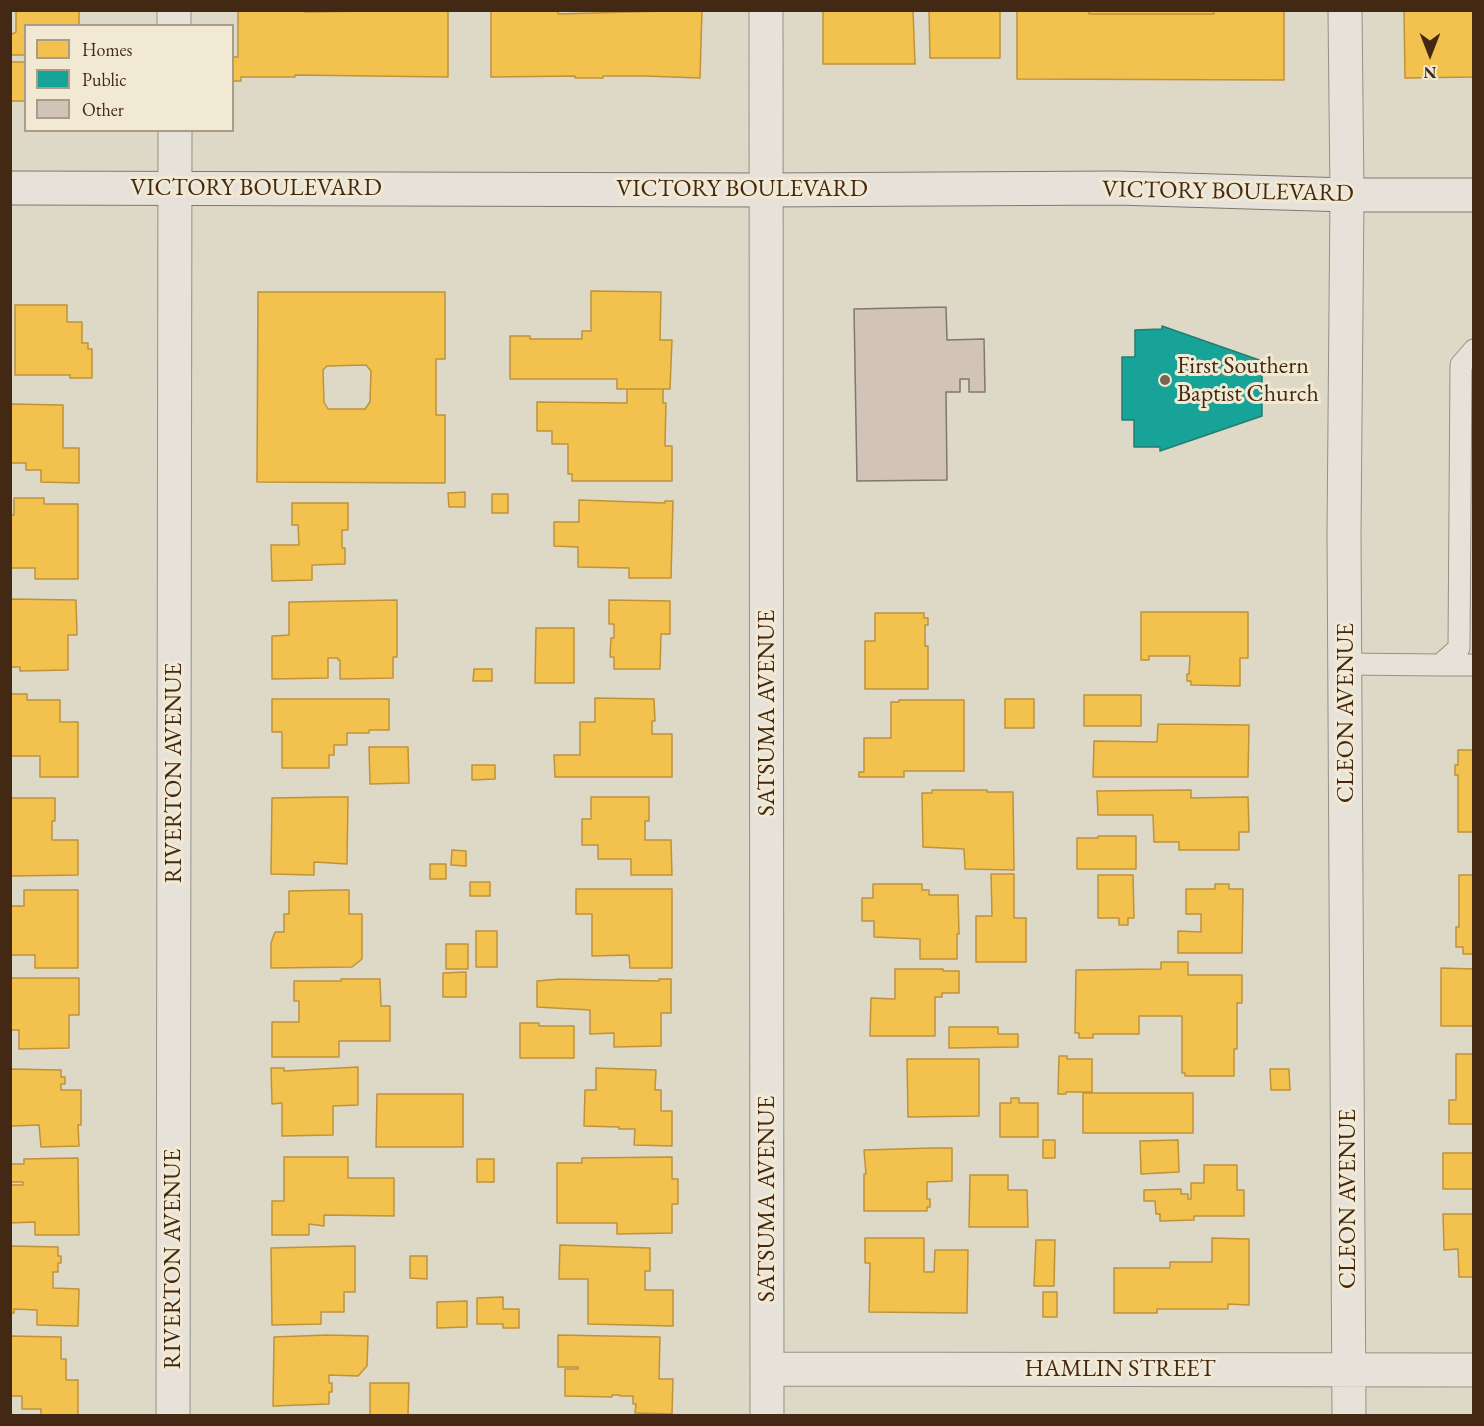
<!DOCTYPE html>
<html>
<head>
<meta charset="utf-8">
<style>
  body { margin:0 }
  #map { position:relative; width:1484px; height:1426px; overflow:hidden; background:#ded8c6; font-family:"EB Garamond",serif }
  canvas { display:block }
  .frame { position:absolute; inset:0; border:12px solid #432813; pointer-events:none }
  .legend { position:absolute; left:24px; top:24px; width:210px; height:108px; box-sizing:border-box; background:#f1e9d3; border:2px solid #ab9c86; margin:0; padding:8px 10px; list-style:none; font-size:18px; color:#432813 }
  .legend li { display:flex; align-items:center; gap:12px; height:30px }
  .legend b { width:30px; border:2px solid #ab9c86 }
  .north { position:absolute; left:1400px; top:24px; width:60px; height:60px; -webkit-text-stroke:4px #f1e9d3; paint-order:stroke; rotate:180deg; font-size:16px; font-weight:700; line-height:24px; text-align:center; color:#432813 }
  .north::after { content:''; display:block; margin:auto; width:21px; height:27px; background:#432813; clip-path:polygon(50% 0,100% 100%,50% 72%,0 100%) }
</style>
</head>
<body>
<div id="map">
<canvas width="1484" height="1426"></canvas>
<div class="frame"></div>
<ul class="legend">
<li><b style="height:16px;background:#f2c14e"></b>Homes</li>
<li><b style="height:16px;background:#17a398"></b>Public</li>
<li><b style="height:16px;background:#d1c3b8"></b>Other</li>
</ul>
<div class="north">N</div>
</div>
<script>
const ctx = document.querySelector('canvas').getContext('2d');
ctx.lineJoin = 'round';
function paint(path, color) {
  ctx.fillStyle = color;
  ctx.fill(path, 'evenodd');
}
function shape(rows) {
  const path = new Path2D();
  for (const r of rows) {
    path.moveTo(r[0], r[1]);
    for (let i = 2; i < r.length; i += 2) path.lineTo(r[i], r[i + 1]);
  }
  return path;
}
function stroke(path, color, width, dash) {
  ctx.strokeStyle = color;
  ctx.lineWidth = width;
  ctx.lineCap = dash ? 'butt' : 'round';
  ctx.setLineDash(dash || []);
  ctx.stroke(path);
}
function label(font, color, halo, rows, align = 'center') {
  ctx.font = font + ' "EB Garamond",serif';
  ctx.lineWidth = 6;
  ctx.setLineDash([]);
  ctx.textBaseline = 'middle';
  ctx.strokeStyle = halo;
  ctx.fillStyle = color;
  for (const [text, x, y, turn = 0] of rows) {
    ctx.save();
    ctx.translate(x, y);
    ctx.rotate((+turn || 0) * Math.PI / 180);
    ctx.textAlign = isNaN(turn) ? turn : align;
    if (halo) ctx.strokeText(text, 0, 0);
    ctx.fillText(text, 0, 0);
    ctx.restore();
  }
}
const homes = shape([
  [16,10,79,10,79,26,26,26,26,55,10,55,10,35,16,32,16,10],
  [238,10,304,10,304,12,448,10,448,77,295,75,295,77,241,77,241,81,233,81,233,57,238,57,238,10],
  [491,10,558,10,558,14,702,10,700,78,645,76,603,76,603,78,575,78,575,76,491,77,491,10],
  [823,10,913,10,915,64,823,64,823,10],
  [929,10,1000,10,1000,58,930,58,929,10],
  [1017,10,1089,10,1089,14,1214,14,1214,10,1284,10,1284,80,1017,79,1017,10],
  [1089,10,1214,10,1214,14,1089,14,1089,10],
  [1404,10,1474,10,1474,77,1405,78,1404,10],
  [10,62,26,62,26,101,10,101,10,62],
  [591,291,661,292,660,340,672,340,670,389,617,389,617,379,510,379,510,336,530,336,530,339,582,339,582,331,591,331,591,291],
  [258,292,445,292,445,359,436,359,436,415,445,415,445,483,257,482,258,292],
  [366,365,371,371,370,402,365,409,328,409,324,402,323,370,327,366,366,365],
  [15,305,67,305,67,322,82,322,82,343,88,343,88,349,92,349,92,378,70,378,70,375,15,375,15,305],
  [627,389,663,389,663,403,666,403,665,446,672,446,672,481,572,481,572,474,568,474,568,444,552,444,552,431,537,431,537,402,627,403,627,389],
  [10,404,63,405,63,448,79,448,79,483,41,482,41,470,26,470,26,463,10,463,10,404],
  [465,492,465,507,449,507,448,493,465,492],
  [492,494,508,494,508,513,492,513,492,494],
  [14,498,44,498,44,504,78,504,78,579,35,579,35,568,10,568,10,515,14,515,14,498],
  [579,500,665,503,665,501,673,501,671,578,629,578,629,568,578,567,578,547,554,546,554,522,579,522,579,500],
  [292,503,348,503,348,530,342,530,342,548,345,548,345,564,312,565,312,580,272,581,271,545,299,545,298,525,292,525,292,503],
  [10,599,76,600,77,635,68,635,68,670,20,671,20,667,10,667,10,599],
  [397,600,397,657,393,657,393,678,340,679,340,660,338,660,338,658,328,658,328,678,272,679,272,636,289,635,289,602,397,600],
  [609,600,670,601,670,634,661,634,660,669,614,669,614,657,610,657,611,638,614,638,614,624,609,624,609,600],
  [1141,612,1248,612,1248,658,1240,658,1240,686,1191,685,1191,681,1187,681,1187,674,1189,674,1190,656,1149,656,1149,660,1141,660,1141,612],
  [875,613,924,613,924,618,928,618,928,625,925,625,925,646,928,646,928,689,865,689,865,641,875,641,875,613],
  [536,628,574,628,574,683,535,683,536,628],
  [474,669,492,669,492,681,473,681,474,669],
  [10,694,27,694,27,700,60,700,60,722,78,722,78,777,40,777,40,756,10,756,10,694],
  [1084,695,1141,695,1141,726,1084,726,1084,695],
  [595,698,654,699,655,721,652,721,652,734,672,734,672,777,555,777,554,755,580,755,580,722,595,722,595,698],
  [272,699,389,699,389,730,369,730,369,733,347,733,347,745,334,745,334,755,329,755,329,768,282,768,282,732,272,732,272,699],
  [1005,699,1034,699,1034,728,1005,728,1005,699],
  [899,700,964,700,964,771,904,771,904,777,859,777,859,772,864,772,864,738,891,738,891,702,899,702,899,700],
  [1158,724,1249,725,1248,777,1093,777,1094,741,1157,742,1158,724],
  [369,747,408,747,409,783,370,784,369,747],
  [1458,750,1474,750,1474,832,1458,832,1458,775,1455,775,1455,765,1458,765,1458,750],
  [472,765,495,765,495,779,472,780,472,765],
  [932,790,987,790,987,792,1013,792,1014,870,965,869,964,849,923,847,922,793,932,793,932,790],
  [1191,790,1191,798,1248,797,1249,832,1239,832,1239,850,1179,850,1179,842,1154,842,1153,815,1098,815,1097,791,1191,790],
  [331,797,348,797,347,864,314,862,314,875,271,874,272,798,331,797],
  [591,797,649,797,649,821,645,821,645,840,671,840,672,875,631,875,631,859,598,859,598,845,582,845,582,819,591,819,591,797],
  [10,798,55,798,55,821,52,821,52,840,78,840,78,875,10,876,10,798],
  [1098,836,1136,836,1136,869,1077,869,1077,838,1098,838,1098,836],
  [452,850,466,851,466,866,451,865,452,850],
  [430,864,446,864,446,879,430,879,430,864],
  [991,874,1014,874,1014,918,1026,918,1026,962,976,962,976,916,992,916,991,874],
  [1098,875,1133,875,1134,918,1128,918,1128,925,1119,925,1119,918,1098,918,1098,875],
  [1459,875,1474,875,1474,954,1463,954,1463,947,1456,947,1456,927,1459,927,1459,875],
  [470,882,490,882,490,896,470,896,470,882],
  [873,884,922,884,922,890,929,890,929,895,958,895,959,934,957,934,957,959,920,959,920,939,874,937,874,921,862,921,862,898,873,898,873,884],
  [1215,884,1229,884,1229,889,1243,889,1242,953,1178,953,1178,931,1201,932,1201,914,1186,914,1186,889,1215,889,1215,884],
  [576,889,672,889,672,968,630,968,629,955,592,956,592,914,576,914,576,889],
  [24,890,78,890,78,968,35,968,35,955,11,955,11,906,24,906,24,890],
  [338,890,349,890,349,914,362,914,362,959,352,967,271,968,271,943,275,932,284,932,284,914,289,914,289,891,338,890],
  [476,931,497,931,497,967,476,967,476,931],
  [446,944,468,944,468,969,446,969,446,944],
  [1161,962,1188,962,1188,975,1242,975,1242,1003,1237,1003,1237,1049,1234,1049,1234,1076,1185,1076,1185,1073,1182,1073,1182,1016,1139,1016,1139,1034,1093,1034,1093,1038,1079,1038,1079,1033,1075,1033,1076,970,1161,969,1161,962],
  [1441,968,1474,969,1474,1026,1441,1026,1441,968],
  [895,969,943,969,943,971,959,971,959,993,942,993,942,997,935,997,935,1036,870,1036,871,998,895,999,895,969],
  [466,972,466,997,443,997,443,973,466,972],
  [10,978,79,978,79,1015,69,1015,69,1048,19,1049,19,1030,10,1030,10,978],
  [341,979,380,979,381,1006,390,1006,390,1041,339,1041,339,1057,272,1057,272,1022,299,1022,299,1001,294,1001,294,981,341,981,341,979],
  [561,979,659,981,659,979,671,979,671,1013,661,1013,661,1046,614,1047,614,1033,590,1034,590,1010,537,1007,537,981,561,979],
  [520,1023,539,1023,539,1026,574,1026,574,1058,520,1058,520,1023],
  [949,1027,998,1027,998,1034,1018,1034,1018,1047,949,1048,949,1027],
  [1456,1054,1474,1054,1474,1124,1449,1124,1449,1100,1456,1100,1456,1054],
  [1059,1056,1067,1056,1067,1059,1092,1059,1092,1092,1066,1092,1066,1094,1058,1094,1059,1056],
  [907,1059,979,1059,979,1116,908,1117,907,1059],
  [358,1067,358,1105,333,1106,333,1135,282,1136,282,1103,272,1104,271,1068,284,1068,284,1071,358,1067],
  [596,1068,656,1070,655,1090,661,1090,661,1111,672,1111,672,1146,634,1145,635,1129,619,1129,619,1127,584,1126,585,1090,596,1090,596,1068],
  [10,1069,61,1070,61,1077,65,1077,65,1084,61,1084,61,1090,81,1090,81,1125,78,1125,79,1146,41,1147,39,1125,12,1126,10,1129,10,1069],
  [1270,1069,1289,1069,1290,1090,1271,1090,1270,1069],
  [1083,1093,1193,1093,1193,1133,1083,1133,1083,1093],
  [377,1094,463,1094,463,1147,376,1147,377,1094],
  [1011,1098,1019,1098,1019,1103,1038,1103,1038,1137,1000,1137,1000,1103,1011,1103,1011,1098],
  [1043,1140,1055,1140,1055,1158,1043,1158,1043,1140],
  [1178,1140,1179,1172,1141,1174,1140,1141,1178,1140],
  [932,1148,952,1148,952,1181,927,1182,927,1199,930,1199,930,1207,927,1207,927,1211,864,1211,864,1174,866,1174,864,1150,932,1148],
  [1443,1153,1474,1153,1474,1189,1443,1189,1443,1153],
  [284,1157,348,1157,348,1178,394,1178,394,1216,324,1215,324,1226,309,1224,309,1235,272,1235,272,1201,284,1201,284,1157],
  [672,1157,672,1179,678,1179,678,1204,672,1204,672,1233,617,1234,617,1223,557,1223,557,1163,582,1163,582,1158,672,1157],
  [78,1158,79,1235,35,1235,35,1222,10,1223,10,1185,23,1185,23,1182,10,1182,10,1164,24,1164,24,1159,78,1158],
  [477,1159,494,1159,494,1182,477,1182,477,1159],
  [1204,1165,1237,1165,1237,1190,1244,1190,1244,1216,1194,1216,1194,1220,1160,1221,1160,1214,1156,1214,1155,1201,1144,1201,1144,1190,1181,1189,1181,1194,1188,1194,1188,1199,1191,1199,1191,1183,1204,1183,1204,1165],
  [970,1175,1008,1175,1008,1190,1027,1190,1028,1227,969,1227,970,1175],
  [1443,1214,1474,1214,1474,1277,1459,1277,1458,1249,1444,1250,1443,1214],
  [865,1238,924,1238,924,1272,934,1272,935,1250,968,1250,967,1313,869,1312,870,1263,865,1263,865,1238],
  [1212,1238,1249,1239,1249,1305,1228,1304,1228,1309,1157,1309,1157,1313,1114,1313,1114,1268,1170,1268,1170,1262,1212,1262,1212,1238],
  [1036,1240,1055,1240,1054,1286,1034,1286,1036,1240],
  [560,1245,650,1248,650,1271,645,1271,645,1290,673,1290,673,1326,588,1324,588,1279,559,1279,560,1245],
  [10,1246,58,1247,58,1256,61,1256,61,1263,58,1263,58,1272,53,1272,53,1288,79,1289,78,1326,37,1325,37,1310,14,1309,14,1313,10,1313,10,1246],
  [355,1246,355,1292,344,1292,344,1312,321,1312,321,1324,272,1325,271,1248,355,1246],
  [410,1256,427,1256,427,1279,410,1278,410,1256],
  [1043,1292,1057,1292,1057,1317,1043,1317,1043,1292],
  [503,1297,503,1309,519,1309,519,1328,503,1328,503,1324,477,1324,477,1298,503,1297],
  [467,1301,467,1327,437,1328,437,1302,467,1301],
  [328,1335,368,1336,367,1366,358,1376,329,1375,329,1383,332,1383,332,1392,329,1392,329,1404,273,1406,274,1337,328,1335],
  [558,1335,660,1337,659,1379,673,1379,672,1414,635,1413,636,1404,633,1404,633,1396,620,1396,620,1395,612,1395,612,1397,565,1396,565,1369,578,1369,578,1367,558,1367,558,1335],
  [10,1336,61,1337,61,1359,66,1359,66,1380,78,1380,78,1415,41,1415,41,1409,22,1409,22,1396,10,1396,10,1336],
  [370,1383,409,1383,408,1415,370,1415,370,1383]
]);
paint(homes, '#f2c14e');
stroke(homes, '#be933c', 1.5);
const public = shape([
  [1162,326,1262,361,1262,416,1160,451,1160,447,1134,447,1134,420,1122,420,1122,357,1135,357,1135,330,1162,329,1162,326]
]);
paint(public, '#17a398');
stroke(public, '#247e70', 1.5);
const building = shape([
  [946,307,947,340,984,339,985,392,969,392,969,379,960,379,960,392,946,392,947,480,857,481,854,309,946,307]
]);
paint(building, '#d1c3b8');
stroke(building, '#80786c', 1.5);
const service = shape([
  [1345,664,1440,665,1459,648,1461,365,1474,350],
  [1440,665,1474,665]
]);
const minor = shape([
  [174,10,174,26],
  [766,10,767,1416],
  [1345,10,1347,195,1344,534,1349,1416],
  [767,1369,1474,1370],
  [173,1416,175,130]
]);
const secondary = shape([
  [10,188,767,190,1117,188,1347,195,1474,195]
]);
stroke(service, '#979083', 23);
stroke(minor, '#979083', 35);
stroke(secondary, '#80786c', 35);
stroke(service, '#e6e2da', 21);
stroke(minor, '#e6e2da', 33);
stroke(secondary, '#e6e2da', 33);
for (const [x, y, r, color] of [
  [1165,380,6,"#796652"]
]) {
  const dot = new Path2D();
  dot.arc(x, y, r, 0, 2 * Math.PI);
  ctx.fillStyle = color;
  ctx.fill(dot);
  stroke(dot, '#f1e9d3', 2);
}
label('24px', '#432813', '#f1e9d3', [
  ["VICTORY BOULEVARD",256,188],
  ["VICTORY BOULEVARD",742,189],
  ["VICTORY BOULEVARD",1228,192,1],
  ["SATSUMA AVENUE",767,713,-90],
  ["CLEON AVENUE",1346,713,-90],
  ["RIVERTON AVENUE",174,773,-90],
  ["SATSUMA AVENUE",767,1199,-90],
  ["CLEON AVENUE",1348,1199,-90],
  ["RIVERTON AVENUE",173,1259,-90],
  ["HAMLIN STREET",1120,1369]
]);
label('24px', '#432813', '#f1e9d3', [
  ["First Southern",1177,366],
  ["Baptist Church",1177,394]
], 'left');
</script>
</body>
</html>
